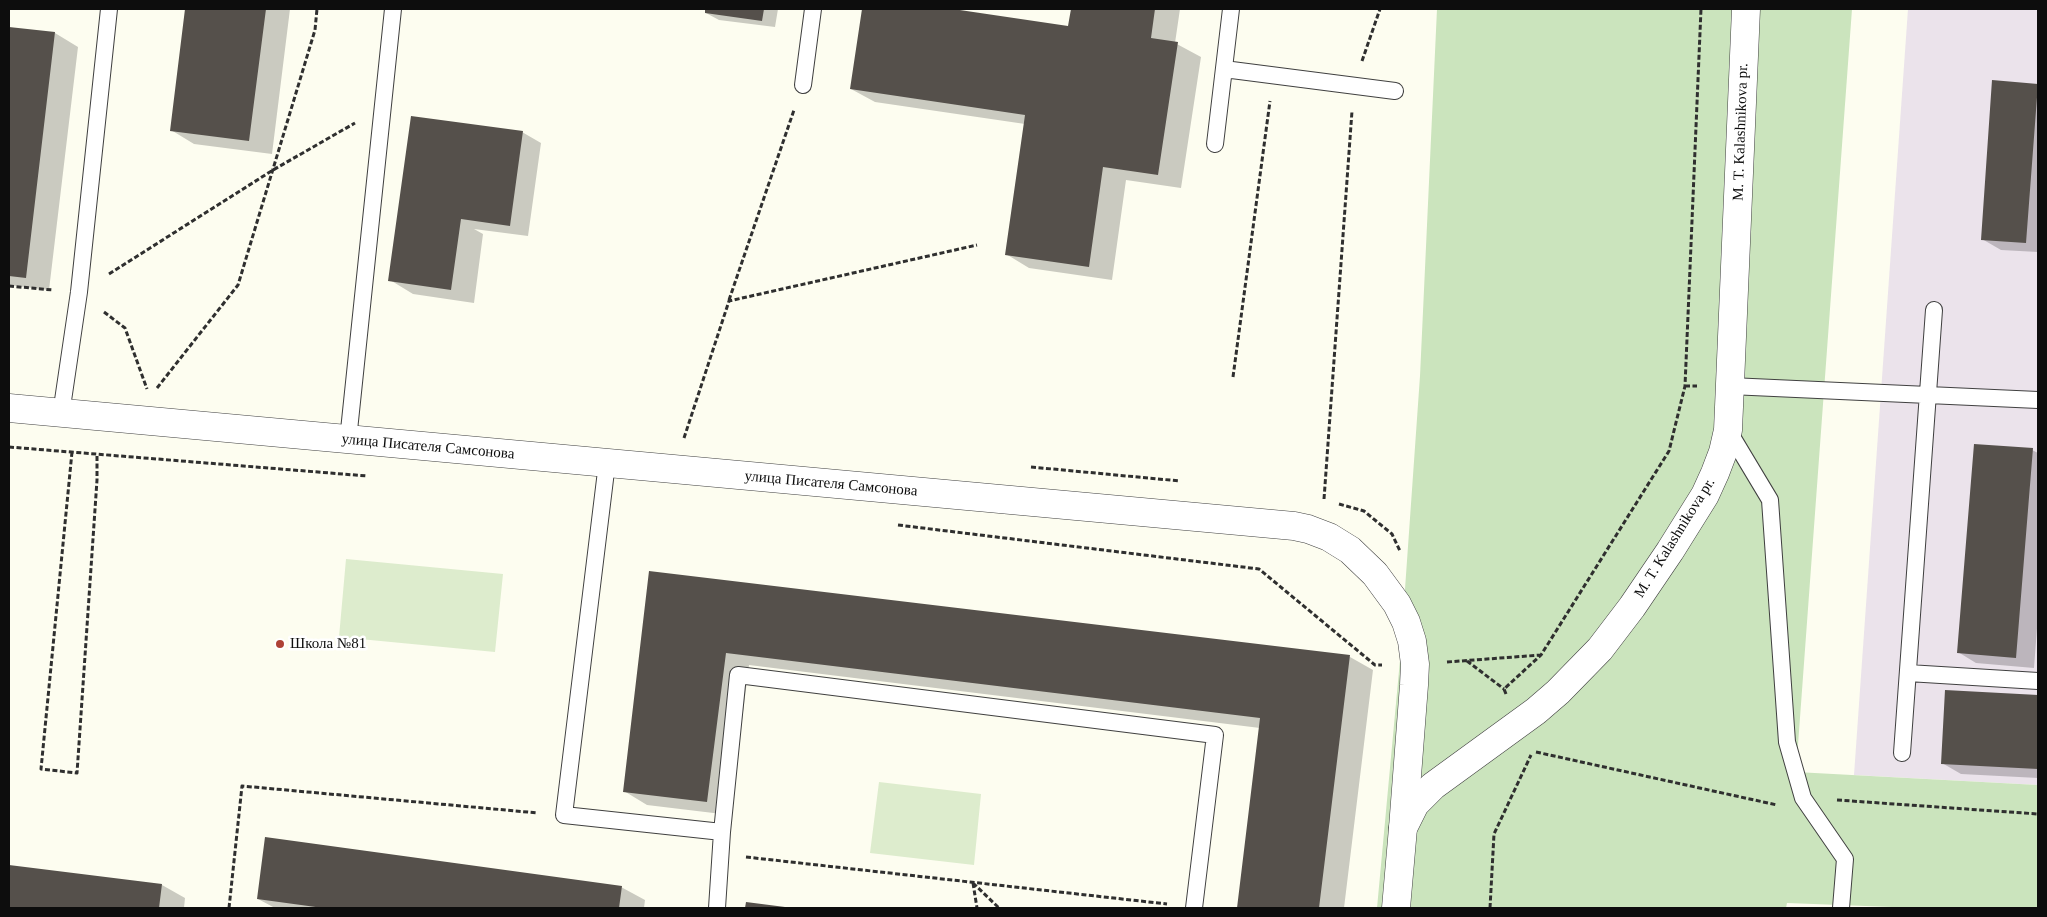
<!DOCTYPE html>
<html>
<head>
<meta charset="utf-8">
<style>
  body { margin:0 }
  #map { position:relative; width:2047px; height:917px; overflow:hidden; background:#fdfdf0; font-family:Georgia,serif }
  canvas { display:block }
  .frame { position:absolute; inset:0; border:10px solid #0d0d0d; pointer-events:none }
</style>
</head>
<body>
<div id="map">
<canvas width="2047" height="917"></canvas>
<div class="frame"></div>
</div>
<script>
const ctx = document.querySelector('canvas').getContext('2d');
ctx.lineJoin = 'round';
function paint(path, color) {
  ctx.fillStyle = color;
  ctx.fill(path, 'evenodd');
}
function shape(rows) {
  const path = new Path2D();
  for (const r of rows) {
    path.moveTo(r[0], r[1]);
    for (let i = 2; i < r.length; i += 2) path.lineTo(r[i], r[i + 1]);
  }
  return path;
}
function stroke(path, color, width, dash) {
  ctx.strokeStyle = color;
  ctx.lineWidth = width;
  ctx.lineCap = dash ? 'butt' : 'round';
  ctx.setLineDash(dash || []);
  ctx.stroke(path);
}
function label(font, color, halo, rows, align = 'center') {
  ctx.font = font + ' Georgia,serif';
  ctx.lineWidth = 5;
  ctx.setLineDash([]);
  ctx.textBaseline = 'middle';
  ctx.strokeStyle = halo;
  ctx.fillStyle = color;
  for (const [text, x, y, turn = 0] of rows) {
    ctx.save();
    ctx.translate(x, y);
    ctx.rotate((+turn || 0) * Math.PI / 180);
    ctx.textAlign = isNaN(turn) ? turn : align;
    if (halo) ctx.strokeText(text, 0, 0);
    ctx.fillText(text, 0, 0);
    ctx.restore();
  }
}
paint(shape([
  [1908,9,2038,9,2038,785,1854,775]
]), '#ebe3eb');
paint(shape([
  [1437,9,1852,9,1796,772,2038,785,2038,908,1918,908,1787,903,1786,908,1377,908,1400,660,1420,376]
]), '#cbe4bd');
paint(shape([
  [346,559,503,574,495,652,339,637],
  [879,782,981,794,974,865,870,853]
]), '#ddeccd');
paint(shape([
  [187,9,290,9,272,154,194,144,171,130],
  [707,9,778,9,775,27,719,20,706,13],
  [863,9,944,9,1070,27,1072,9,1180,9,1175,43,1201,57,1181,188,1126,180,1112,280,1029,268,1006,254,1025,124,875,102,851,89],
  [9,28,55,33,78,47,49,290,9,285],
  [2037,85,2038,252,2001,250,1982,239],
  [522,132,541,143,528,236,474,229,483,234,474,303,413,294,390,280],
  [2032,450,2038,453,2038,615,2034,668,1976,663,1958,652],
  [651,572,1350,657,1373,670,1344,908,1239,908,1260,728,749,665,730,815,647,805,624,791],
  [1946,692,2038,696,2038,778,1961,774,1942,763],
  [9,866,162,885,185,898,184,908,9,908],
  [621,887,645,900,644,908,275,908,258,899]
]), '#0003');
paint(shape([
  [185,9,266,9,249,141,170,131],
  [705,9,764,9,762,21,705,13],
  [862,9,953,9,1068,26,1071,9,1155,9,1151,38,1178,42,1158,175,1103,167,1089,267,1005,255,1025,115,850,89],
  [9,27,55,32,26,278,9,276],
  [1992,80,2038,84,2026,243,1981,240],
  [411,116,523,131,510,226,461,219,451,290,388,281],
  [1974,444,2033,448,2016,658,1957,653],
  [649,571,1350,655,1319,908,1237,908,1260,718,726,653,707,802,623,792],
  [1945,690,2038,695,2038,769,1941,764],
  [265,837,622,886,619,908,323,908,257,899],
  [9,865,162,884,159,908,9,908],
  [746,902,785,907,785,908,745,908]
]), '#55504b');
const service = shape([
  [1224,69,1395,91],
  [803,85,813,9],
  [1215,144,1231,9],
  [1730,386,2038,400],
  [61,414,79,292,109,9],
  [1728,430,1770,500,1787,742,1803,798,1845,859,1841,908],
  [348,440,393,9],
  [607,463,564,815,722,832,738,675,1215,735,1194,908],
  [1908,673,2038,681],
  [1902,753,1934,310],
  [717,908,722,832]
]);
const minor = shape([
  [9,408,1294,526,1308,529,1329,537,1350,550,1375,574,1397,604,1406,622,1412,641,1415,664,1414,685,1403,828]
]);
const tertiary = shape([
  [1396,908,1403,828,1415,804,1433,786,1536,711,1558,692,1600,649,1632,607,1670,551,1705,495,1715,473,1723,452,1728,430,1729,407,1746,9]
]);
stroke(service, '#404040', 18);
stroke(minor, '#404040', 29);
stroke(tertiary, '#404040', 29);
stroke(shape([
  [1362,61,1380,9],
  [109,274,273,170,355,123],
  [9,286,53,290],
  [729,300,794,110],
  [104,312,125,328,147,389],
  [1233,377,1270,101],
  [1685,386,1697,386],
  [157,388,238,285,315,30,317,9],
  [684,438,729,301,977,245],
  [9,447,367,476],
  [72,452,41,769,77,773,97,480,97,454],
  [1031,467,1180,481],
  [1324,499,1352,111],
  [1339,504,1364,511,1392,534,1400,551],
  [898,525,1259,569,1375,665,1382,665],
  [1467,661,1504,689],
  [1447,662,1541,655],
  [1506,694,1504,689,1541,655,1669,451,1685,386,1701,9],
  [1536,752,1777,805],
  [1837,800,2038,814],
  [746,857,1167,904],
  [973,883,999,908],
  [973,883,977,908],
  [229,908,242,786,538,813],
  [1490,908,1494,834,1531,755]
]), '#2f2f2f', 3, [5, 2.5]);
stroke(service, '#fff', 16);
stroke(minor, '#fff', 28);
stroke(tertiary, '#fff', 28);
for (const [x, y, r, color] of [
  [280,644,5,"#ae4135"]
]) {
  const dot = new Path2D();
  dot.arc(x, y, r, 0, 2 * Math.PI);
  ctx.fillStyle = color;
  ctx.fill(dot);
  stroke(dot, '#fff', 2);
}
label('15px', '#0d0d0d', '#fff', [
  ["M. T. Kalashnikova pr.",1741,132,-88],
  ["улица Писателя Самсонова",428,447,5],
  ["улица Писателя Самсонова",831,484,5],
  ["M. T. Kalashnikova pr.",1675,538,-58]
]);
label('15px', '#0d0d0d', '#fff', [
  ["Школа №81",290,644]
], 'left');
</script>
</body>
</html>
